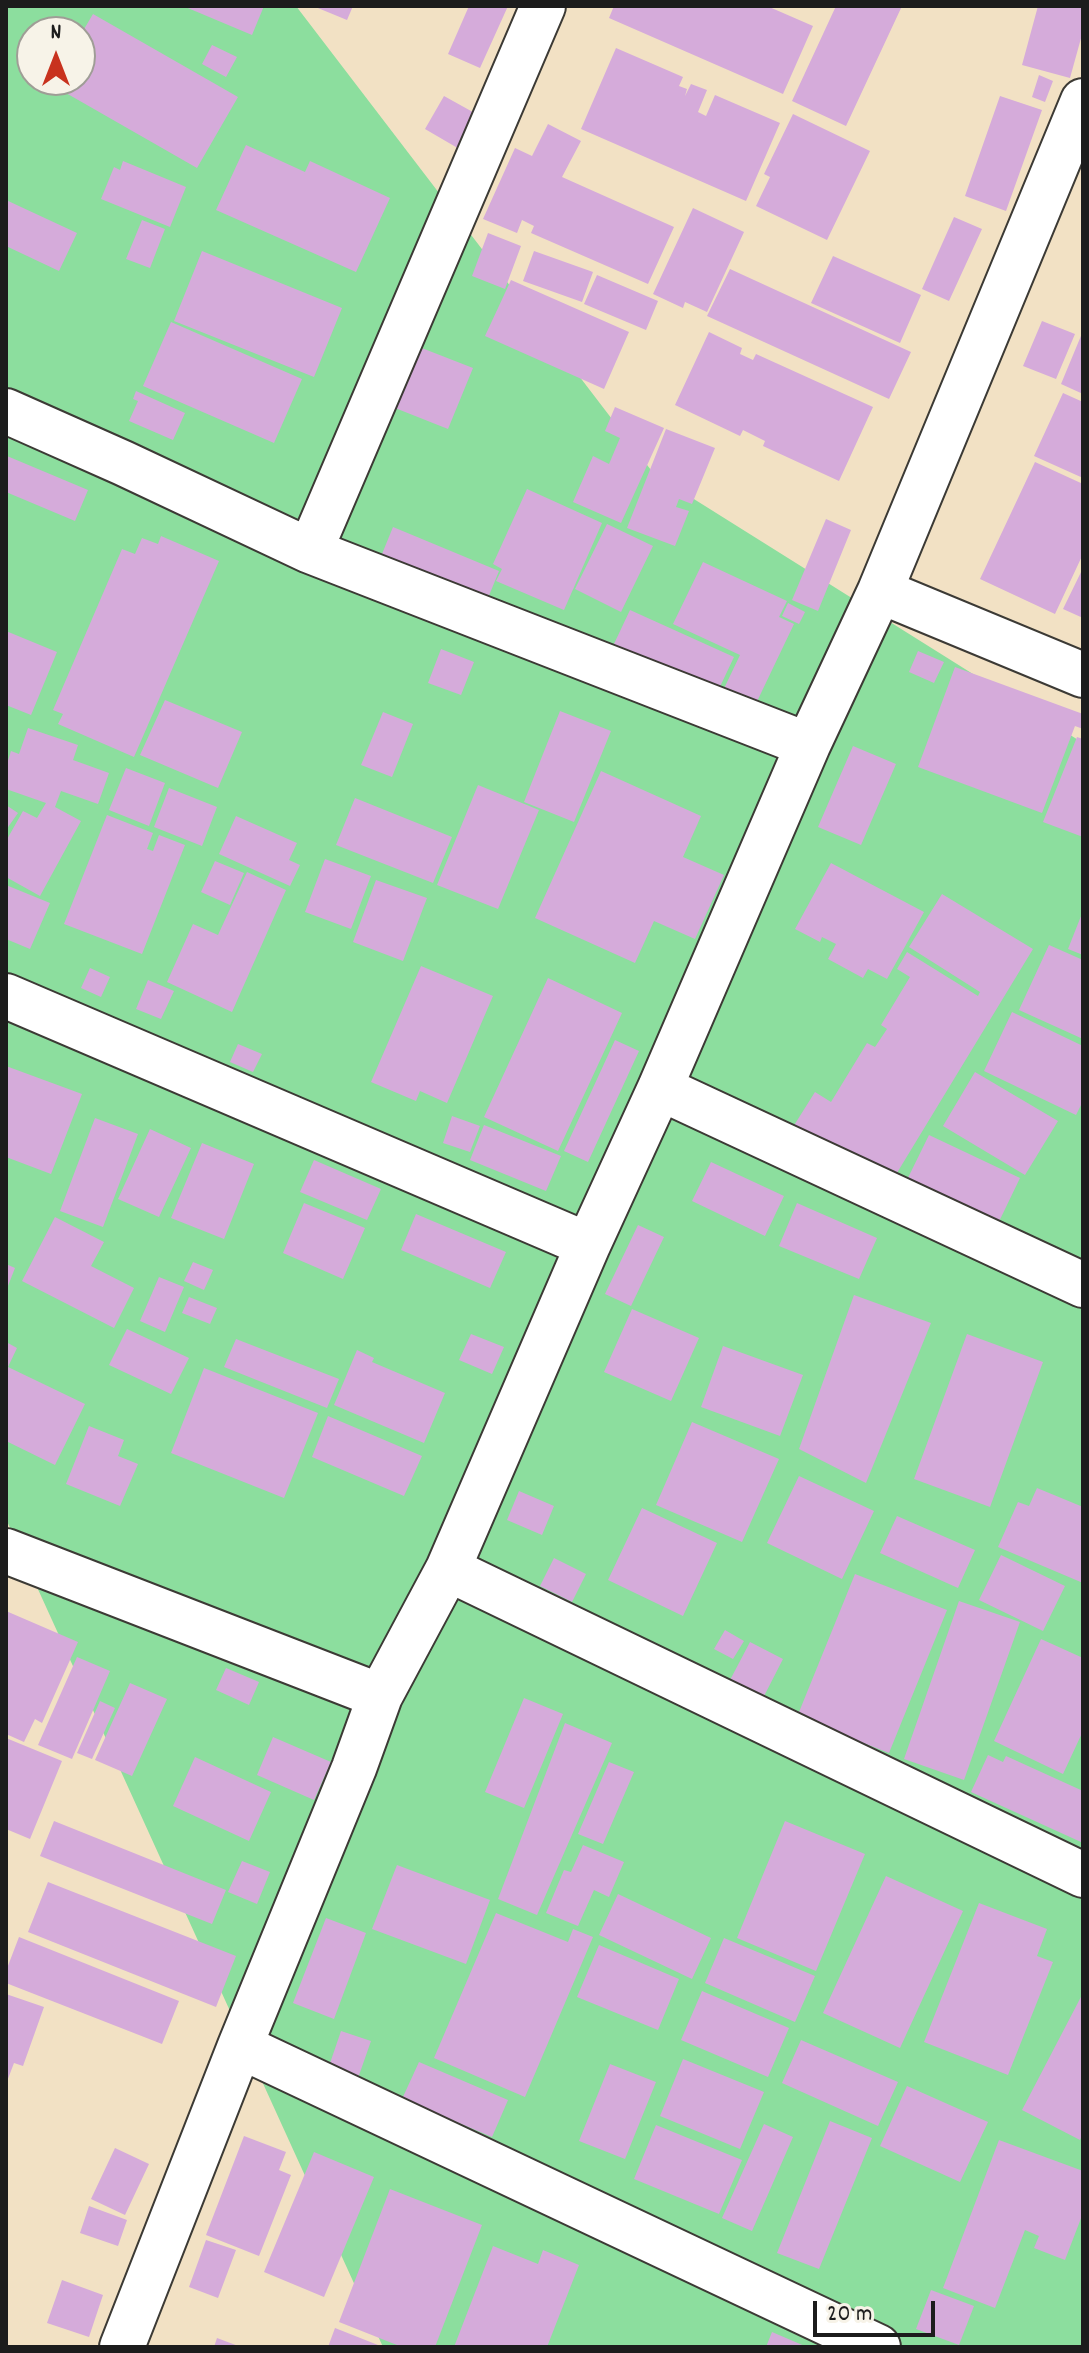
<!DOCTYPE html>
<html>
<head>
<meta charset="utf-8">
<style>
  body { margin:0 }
  #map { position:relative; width:1089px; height:2353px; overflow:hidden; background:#f2e1c4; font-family:Dekko,sans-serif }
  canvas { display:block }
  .frame { position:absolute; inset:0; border:8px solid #1c1c1c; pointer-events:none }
  .north { position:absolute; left:16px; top:16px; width:80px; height:80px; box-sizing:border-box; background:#f7f3e8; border:2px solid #9f9d96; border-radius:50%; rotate:0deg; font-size:22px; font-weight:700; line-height:32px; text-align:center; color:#1c1c1c }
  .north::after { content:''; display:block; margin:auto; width:28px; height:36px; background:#c8321e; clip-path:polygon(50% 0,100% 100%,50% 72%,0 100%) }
  .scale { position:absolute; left:813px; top:2301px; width:122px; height:36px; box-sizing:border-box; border:4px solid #1c1c1c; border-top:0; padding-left:10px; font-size:24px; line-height:28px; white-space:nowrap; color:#1c1c1c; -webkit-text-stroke:6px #f7f3e8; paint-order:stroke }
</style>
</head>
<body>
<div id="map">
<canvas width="1089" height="2353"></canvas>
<div class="frame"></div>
<div class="north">N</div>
<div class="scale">20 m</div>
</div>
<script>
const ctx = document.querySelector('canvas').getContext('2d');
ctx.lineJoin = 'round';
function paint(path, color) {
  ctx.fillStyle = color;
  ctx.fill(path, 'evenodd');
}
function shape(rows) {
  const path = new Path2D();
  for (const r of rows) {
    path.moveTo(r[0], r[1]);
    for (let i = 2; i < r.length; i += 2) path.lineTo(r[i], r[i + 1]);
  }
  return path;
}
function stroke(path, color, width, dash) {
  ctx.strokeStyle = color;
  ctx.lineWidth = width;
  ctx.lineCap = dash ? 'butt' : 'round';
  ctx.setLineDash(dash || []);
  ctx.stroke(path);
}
paint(shape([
  [6,6,296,6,654,474,1083,743,1083,2347,383,2347,6,1519],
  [32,32,80,32,80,80,32,80]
]), '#8cde9e');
paint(shape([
  [183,6,264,6,252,35],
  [313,6,353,6,347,20],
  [469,6,508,6,480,68,448,54],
  [614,6,767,6,813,26,783,94,609,18],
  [836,6,902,6,846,126,792,101],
  [1038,6,1083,6,1083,31,1070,78,1022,65],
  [93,14,238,97,197,168,52,85,55,80,80,80,80,36],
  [212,45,237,57,226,77,202,64],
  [616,48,683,77,679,86,687,89,685,96,691,84,707,90,698,112,706,116,715,95,780,123,746,201,581,129],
  [1039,75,1053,81,1045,102,1032,97],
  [444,96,480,116,461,150,425,129],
  [1000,96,1042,110,1006,211,965,196],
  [793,114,870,151,827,240,756,206,770,177,764,174],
  [548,124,581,141,562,177,674,227,648,284,531,233,534,226,522,220,517,233,483,219,515,148,532,156],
  [246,145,305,172,310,161,390,198,356,272,216,210],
  [123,161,186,187,170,227,101,199,114,167,120,170],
  [6,200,77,233,59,271,6,246],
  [693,208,744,232,707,312,685,302,683,308,653,294],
  [954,217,982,229,949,301,922,289],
  [142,220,165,229,150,268,126,259],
  [488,233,521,246,505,289,472,276],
  [202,251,342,308,314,377,174,321],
  [534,251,593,272,582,302,523,281],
  [833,256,921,295,900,343,811,303],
  [730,269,911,352,889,399,707,316],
  [597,275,658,301,646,330,584,304],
  [511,280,629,332,604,389,485,336],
  [1042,321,1075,334,1056,379,1023,366],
  [171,322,302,379,274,443,143,386],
  [1083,331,1083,394,1061,384],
  [709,332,742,348,740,354,753,360,756,354,873,407,839,481,763,446,765,441,743,430,740,436,675,405],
  [414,345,473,368,448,429,390,406],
  [136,391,185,413,173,440,129,421,138,401,133,399],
  [1063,393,1083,402,1083,478,1034,456],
  [615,407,664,428,621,523,573,502,593,456,609,464,620,438,605,431],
  [666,429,715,448,692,504,679,499,676,507,689,511,675,546,627,528],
  [7,456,88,490,75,521,6,492],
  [1035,462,1083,484,1083,554,1055,614,980,579],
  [527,489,602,523,564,610,496,581,502,569,493,564],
  [826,519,851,530,818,611,792,600],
  [607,524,653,546,621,612,575,589],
  [393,527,499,571,488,598,382,554],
  [161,536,219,561,134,757,58,724,63,714,53,710,122,549,135,554,142,538,158,544],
  [703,562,787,601,779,617,794,624,751,714,719,699,740,655,673,624],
  [1083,568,1083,618,1063,609],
  [788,603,805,612,799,624,782,616],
  [630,610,734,657,717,693,613,646],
  [6,631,57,652,31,715,6,705],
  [441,649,474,662,461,695,428,683],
  [918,651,944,662,934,683,909,672],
  [955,667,1083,714,1083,729,1075,726,1042,813,918,767],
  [165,700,242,732,218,788,140,755],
  [560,711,611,731,574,822,524,802],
  [383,712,413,724,392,777,361,765],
  [28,728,78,745,73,760,109,773,98,804,61,791,55,807,81,821,40,896,6,877,6,841,23,811,37,818,46,803,6,789,6,767,11,751,19,754],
  [1077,737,1083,739,1083,837,1043,822],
  [853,746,896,764,861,845,818,827],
  [126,768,165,783,149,826,109,810],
  [601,771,701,816,683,857,724,875,695,939,654,921,635,963,535,918],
  [478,785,539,810,498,909,437,885],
  [169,788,217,807,202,846,154,827],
  [355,798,452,837,433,883,336,845],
  [6,805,18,813,6,830],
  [107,815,153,833,147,849,153,851,159,835,185,845,142,954,64,924],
  [236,816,297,843,289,860,300,865,290,886,219,854],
  [325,859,371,876,351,929,305,912],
  [215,861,244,873,230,905,201,892],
  [831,863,924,912,887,979,868,969,863,978,828,959,836,944,822,937,820,942,795,929],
  [247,872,286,890,232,1012,167,982,193,924,218,935],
  [376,880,427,898,403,961,353,942],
  [6,885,50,903,30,949,6,939],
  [942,894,1033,949,889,1186,793,1127,815,1092,831,1102,867,1043,875,1047,887,1029,881,1025,910,977,897,969,907,952,978,996,980,992,909,947],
  [1083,911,1083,955,1068,949],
  [1049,945,1083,960,1083,1039,1019,1010],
  [421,966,493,996,447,1103,420,1091,416,1101,371,1082],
  [90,968,110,977,101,997,81,988],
  [548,978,622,1013,558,1151,484,1117],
  [148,980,174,991,161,1019,136,1009],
  [1012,1012,1083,1046,1083,1101,1076,1115,984,1071],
  [615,1040,639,1051,588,1162,564,1151],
  [238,1044,262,1054,253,1072,230,1062],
  [6,1066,82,1094,51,1174,6,1157],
  [975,1072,1058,1121,1025,1175,943,1126],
  [452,1116,480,1126,470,1152,443,1143],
  [95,1118,138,1134,103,1227,60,1211],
  [484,1125,561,1156,546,1191,470,1160],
  [150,1129,191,1148,159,1217,118,1199],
  [929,1135,1020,1178,993,1234,902,1190],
  [202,1143,254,1164,224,1239,171,1218],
  [314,1160,381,1189,367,1220,300,1192],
  [711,1162,784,1196,765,1236,692,1201],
  [304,1203,365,1228,343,1279,283,1253],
  [797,1203,877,1238,859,1279,779,1246],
  [416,1214,506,1252,490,1288,401,1250],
  [55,1217,104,1242,91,1266,134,1288,114,1328,22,1281],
  [638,1225,664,1237,631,1306,605,1294],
  [193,1262,213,1270,204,1290,184,1281],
  [6,1264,15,1268,6,1291],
  [159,1277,184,1287,165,1332,140,1321],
  [854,1295,931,1323,866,1483,799,1449],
  [189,1297,217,1308,210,1324,182,1313],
  [632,1309,699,1338,671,1401,604,1372],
  [127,1329,189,1358,171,1394,109,1365],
  [471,1334,504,1347,492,1374,459,1360],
  [967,1334,1043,1362,990,1507,914,1479],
  [236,1339,339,1379,327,1408,224,1367],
  [6,1342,17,1348,8,1367,85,1404,55,1465,6,1441],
  [723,1346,803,1375,780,1436,701,1407],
  [357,1350,374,1358,372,1362,445,1393,424,1443,334,1405],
  [204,1368,318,1413,284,1498,171,1453],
  [328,1416,422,1456,404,1496,312,1457],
  [692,1422,779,1459,742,1542,656,1505],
  [89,1426,124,1440,118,1456,138,1464,120,1506,66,1484],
  [799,1476,874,1511,842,1579,767,1543],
  [1037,1488,1083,1507,1083,1583,998,1547,1018,1502,1029,1506],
  [519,1491,554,1506,542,1535,507,1520],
  [642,1508,717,1543,683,1616,608,1580],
  [897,1516,975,1550,958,1588,880,1553],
  [1001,1555,1065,1586,1043,1631,979,1600],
  [554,1558,586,1574,572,1602,540,1586],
  [855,1574,947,1610,889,1753,797,1717],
  [959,1601,1020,1622,964,1780,904,1759],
  [6,1611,78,1642,42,1723,35,1719,24,1742,6,1734],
  [725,1630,744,1641,733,1659,714,1649],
  [1041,1639,1083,1658,1083,1731,1063,1774,994,1741],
  [750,1642,783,1659,762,1700,729,1682],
  [77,1657,110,1671,72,1759,38,1745],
  [226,1668,259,1682,249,1705,216,1690],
  [130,1683,167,1699,132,1776,95,1760],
  [524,1698,563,1714,524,1808,485,1792],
  [100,1701,115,1708,92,1759,77,1753],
  [565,1723,612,1743,537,1915,498,1899],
  [273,1737,331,1762,314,1800,257,1775],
  [6,1738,62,1761,30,1839,6,1829],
  [988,1755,1003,1762,1006,1756,1083,1791,1083,1838,1081,1842,971,1792],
  [195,1757,271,1792,249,1841,173,1806],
  [609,1762,634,1772,603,1844,578,1834],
  [54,1821,226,1890,212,1924,40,1856],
  [785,1821,865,1854,816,1971,737,1938],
  [583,1845,624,1862,609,1897,594,1890,578,1926,546,1913,564,1870,571,1872],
  [242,1861,270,1872,257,1904,228,1892],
  [397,1865,490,1900,466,1964,372,1929],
  [886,1876,963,1911,900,2048,823,2013],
  [48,1882,236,1956,216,2007,28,1932],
  [618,1894,711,1938,692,1979,599,1935],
  [979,1903,1047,1929,1037,1956,1053,1962,1008,2075,924,2042],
  [496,1913,568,1942,573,1929,593,1937,525,2097,434,2058],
  [326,1918,366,1933,334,2019,293,2003],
  [19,1937,179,2001,162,2044,6,1983,6,1971],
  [724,1938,815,1976,795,2022,705,1983],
  [599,1945,679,1979,658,2030,577,1997],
  [702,1991,789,2028,768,2077,681,2040],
  [1083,1993,1083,2133,1080,2140,1022,2110],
  [6,1994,44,2007,23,2066,14,2063,6,2084],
  [341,2031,371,2041,357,2081,327,2072],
  [801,2040,898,2082,878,2126,782,2083],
  [683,2059,764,2092,740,2149,660,2116],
  [419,2062,508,2100,492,2137,402,2099],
  [610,2064,656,2082,625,2159,579,2141],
  [907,2086,988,2122,960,2182,880,2146],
  [830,2121,872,2138,819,2269,777,2253],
  [764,2124,793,2137,752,2231,722,2218],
  [656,2125,742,2160,719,2214,634,2179],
  [244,2136,286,2152,279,2170,291,2175,259,2256,206,2235],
  [999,2140,1083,2171,1083,2213,1065,2260,1034,2248,1039,2236,1025,2230,995,2308,943,2288],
  [115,2148,149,2164,125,2215,91,2199],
  [314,2152,374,2177,324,2297,264,2272],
  [390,2189,482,2225,435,2347,402,2347,339,2322],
  [89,2206,127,2220,118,2246,80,2233],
  [206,2240,236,2250,218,2298,189,2287],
  [493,2246,538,2264,543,2250,579,2265,547,2347,454,2347],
  [62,2280,103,2295,89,2337,47,2323],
  [931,2290,974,2306,959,2345,916,2329],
  [335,2328,383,2347,328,2347],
  [772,2332,807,2347,766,2347],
  [217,2338,241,2347,214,2347]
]), '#d5abda');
const minor = shape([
  [6,411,123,463,310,551,808,745],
  [310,551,543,6],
  [880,591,1083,675],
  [6,996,588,1245],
  [660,1088,1083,1285],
  [6,1551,380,1696],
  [448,1569,1083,1875],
  [240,2046,878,2347],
  [122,2347,240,2046,354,1768,380,1696,448,1569,588,1245,660,1088,808,745,880,591,1083,101]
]);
stroke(minor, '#3c3a35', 48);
stroke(minor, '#fff', 44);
</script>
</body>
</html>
